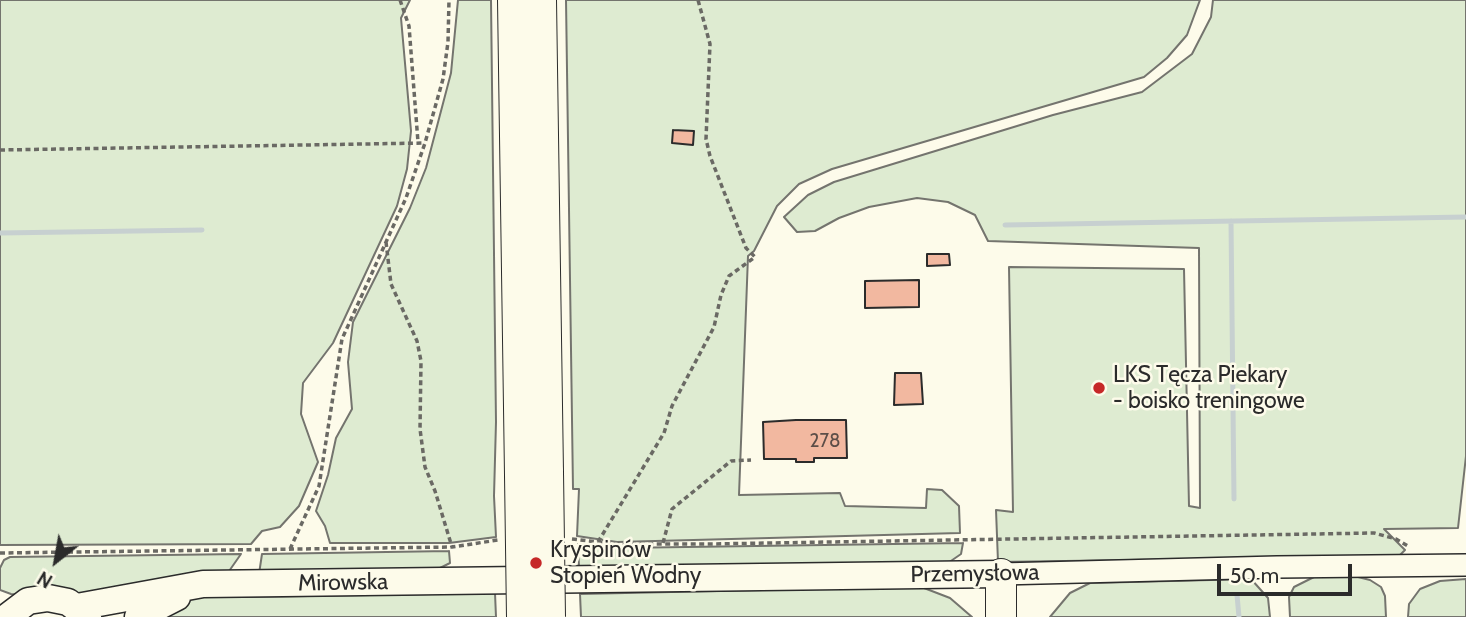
<!DOCTYPE html>
<html>
<head>
<meta charset="utf-8">
<style>
  body { margin:0 }
  #map { position:relative; width:1466px; height:617px; overflow:hidden; background:#fdfbea; font-family:Cabin,sans-serif }
  canvas { display:block }
  .north { position:absolute; left:21px; top:526px; width:70px; height:70px; -webkit-text-stroke:5px #fdfbea; paint-order:stroke; rotate:211deg; font-size:19px; font-weight:700; line-height:28px; text-align:center; color:#2b2b2b }
  .north::after { content:''; display:block; margin:auto; width:24px; height:32px; background:#2b2b2b; clip-path:polygon(50% 0,100% 100%,50% 72%,0 100%) }
  .scale { position:absolute; left:1217px; top:564px; width:135px; height:32px; box-sizing:border-box; border:4px solid #2b2b2b; border-top:0; padding-left:9px; font-size:21px; line-height:24px; white-space:nowrap; color:#2b2b2b; -webkit-text-stroke:5px #fdfbea; paint-order:stroke }
</style>
</head>
<body>
<div id="map">
<canvas width="1466" height="617"></canvas>
<div class="north">N</div>
<div class="scale">50 m</div>
</div>
<script>
const ctx = document.querySelector('canvas').getContext('2d');
ctx.lineJoin = 'round';
function paint(path, color) {
  ctx.fillStyle = color;
  ctx.fill(path, 'evenodd');
}
function shape(rows) {
  const path = new Path2D();
  for (const r of rows) {
    path.moveTo(r[0], r[1]);
    for (let i = 2; i < r.length; i += 2) path.lineTo(r[i], r[i + 1]);
  }
  return path;
}
function stroke(path, color, width, dash) {
  ctx.strokeStyle = color;
  ctx.lineWidth = width;
  ctx.lineCap = dash ? 'butt' : 'round';
  ctx.setLineDash(dash || []);
  ctx.stroke(path);
}
function label(font, color, halo, rows, align = 'center') {
  ctx.font = font + ' Cabin,sans-serif';
  ctx.lineWidth = 5;
  ctx.setLineDash([]);
  ctx.textBaseline = 'middle';
  ctx.strokeStyle = halo;
  ctx.fillStyle = color;
  for (const [text, x, y, turn = 0] of rows) {
    ctx.save();
    ctx.translate(x, y);
    ctx.rotate((+turn || 0) * Math.PI / 180);
    ctx.textAlign = isNaN(turn) ? turn : align;
    if (halo) ctx.strokeText(text, 0, 0);
    ctx.fillText(text, 0, 0);
    ctx.restore();
  }
}
const green = shape([
  [0,0,410,0,401,18,411,131,407,169,397,206,333,343,303,383,301,414,318,462,299,506,280,527,262,531,251,544,0,545,0,0],
  [458,0,491,0,496,422,494,496,496,537,449,543,330,543,325,526,316,511,328,475,336,438,352,409,348,362,353,322,410,208,426,168,451,73,458,0],
  [566,0,1200,0,1187,35,1167,58,1144,77,832,169,799,184,777,206,754,251,748,256,739,495,840,493,845,506,926,508,927,489,942,490,959,506,960,533,617,542,577,536,579,489,573,489,566,0],
  [1213,0,1466,0,1466,456,1458,528,1384,529,1405,550,1399,556,998,562,996,510,1013,512,1009,267,1184,269,1189,506,1200,508,1199,248,988,241,975,215,948,202,917,198,869,207,839,218,815,231,797,232,784,217,808,195,834,182,1053,115,1142,92,1192,54,1211,17,1213,0],
  [963,543,961,554,948,563,579,568,578,544,617,548,963,543],
  [449,551,450,563,436,570,259,574,262,554,449,551],
  [241,554,227,574,96,600,11,594,0,590,0,568,4,560,10,557,241,554],
  [1314,577,1358,577,1370,580,1381,587,1385,596,1386,617,1290,617,1289,597,1294,587,1314,577],
  [1251,579,1268,598,1270,617,1050,617,1070,593,1090,583,1251,579],
  [1466,579,1466,617,1408,617,1409,604,1420,589,1440,581,1466,579],
  [900,587,924,588,950,598,972,617,581,617,580,594,900,587],
  [495,593,496,617,151,617,181,602,210,594,246,597,495,593]
]);
paint(green, '#deebd1');
stroke(green, '#74746e', 2);
stroke(shape([
  [1231,221,1234,499],
  [1005,225,1466,217],
  [0,233,202,230],
  [1237,595,1239,617]
]), '#c7d0d0', 5);
const building = shape([
  [673,130,694,131,693,145,672,143,673,130],
  [927,254,949,254,950,265,927,266,927,254],
  [919,280,919,307,865,308,865,281,919,280],
  [895,373,921,373,923,404,894,405,895,373],
  [796,420,846,420,847,458,814,458,814,462,796,462,796,459,764,459,763,422,796,420]
]);
paint(building, '#f2b8a0');
stroke(building, '#2b2b2b', 2);
const minor = shape([
  [1001,574,1277,567,1466,565]
]);
const major = shape([
  [77,607,203,584,1001,574],
  [7,617,28,601,48,598,68,602,88,617],
  [138,617,177,597]
]);
const highway = shape([
  [513,0,520,475],
  [541,0,548,472],
  [1001,617,1001,574]
]);
stroke(minor, '#2b2b2b', 24);
stroke(major, '#2b2b2b', 29);
stroke(highway, '#2b2b2b', 32);
stroke(shape([
  [400,0,409,26,418,142],
  [0,150,425,143],
  [386,242,391,284,417,341,421,361,420,429,425,467,435,491,452,547],
  [572,539,616,544,710,544,1374,533,1396,539,1408,546],
  [598,542,664,433,672,406,714,327,721,295,729,276,755,257,746,248,710,156,706,139,710,44,698,0],
  [663,543,672,509,731,461,751,460],
  [290,549,319,486,342,339,406,198,425,143,443,79,448,42,449,0],
  [0,553,452,547,498,540]
]), '#6a6964', 3.5, [5, 3.5]);
stroke(minor, '#fdfbea', 21);
stroke(major, '#fdfbea', 26);
stroke(highway, '#fdfbea', 30);
const highwayBridge = shape([
  [548,472,550,617],
  [520,475,522,617]
]);
stroke(highwayBridge, '#2b2b2b', 32, []);
stroke(highwayBridge, '#fdfbea', 30);
for (const [x, y, r, color] of [
  [1099,388,7,"#c62828"],
  [536,563,7,"#c62828"]
]) {
  const dot = new Path2D();
  dot.arc(x, y, r, 0, 2 * Math.PI);
  ctx.fillStyle = color;
  ctx.fill(dot);
  stroke(dot, '#fdfbea', 2.5);
}
label('19px', '#5d4e48', null, [
  ["278",825,441]
]);
label('23px', '#2b2b2b', '#fdfbea', [
  ["LKS Tęcza Piekary",1113,375],
  ["- boisko treningowe",1113,401],
  ["Kryspinów",550,550],
  ["Stopień Wodny",550,576]
], 'left');
label('23px', '#2b2b2b', '#fdfbea', [
  ["Przemysłowa",975,574,-1],
  ["Mirowska",343,583,-1]
]);
</script>
</body>
</html>
